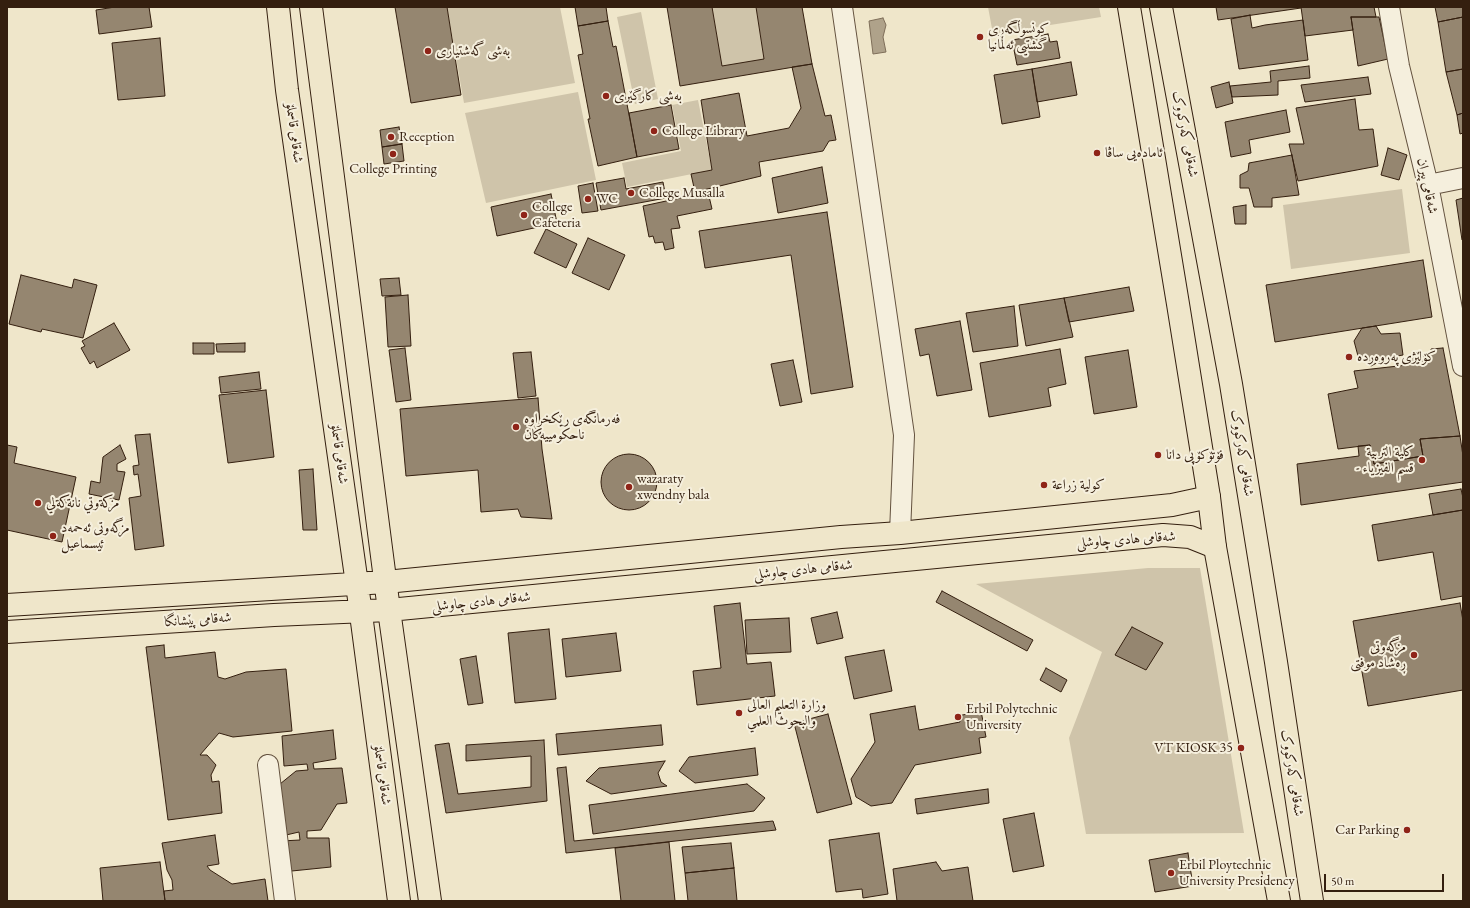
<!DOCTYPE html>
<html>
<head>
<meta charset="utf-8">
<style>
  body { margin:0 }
  #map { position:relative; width:1470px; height:908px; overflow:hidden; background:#efe6ca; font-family:"EB Garamond",serif }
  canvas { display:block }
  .frame { position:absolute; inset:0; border:8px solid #341f0f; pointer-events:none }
  .scale { position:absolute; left:1324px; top:874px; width:120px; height:18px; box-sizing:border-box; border:2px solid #341f0f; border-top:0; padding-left:5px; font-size:12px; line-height:14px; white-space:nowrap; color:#341f0f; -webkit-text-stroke:3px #f5efdd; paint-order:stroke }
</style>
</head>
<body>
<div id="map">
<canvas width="1470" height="908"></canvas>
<div class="frame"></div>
<div class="scale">50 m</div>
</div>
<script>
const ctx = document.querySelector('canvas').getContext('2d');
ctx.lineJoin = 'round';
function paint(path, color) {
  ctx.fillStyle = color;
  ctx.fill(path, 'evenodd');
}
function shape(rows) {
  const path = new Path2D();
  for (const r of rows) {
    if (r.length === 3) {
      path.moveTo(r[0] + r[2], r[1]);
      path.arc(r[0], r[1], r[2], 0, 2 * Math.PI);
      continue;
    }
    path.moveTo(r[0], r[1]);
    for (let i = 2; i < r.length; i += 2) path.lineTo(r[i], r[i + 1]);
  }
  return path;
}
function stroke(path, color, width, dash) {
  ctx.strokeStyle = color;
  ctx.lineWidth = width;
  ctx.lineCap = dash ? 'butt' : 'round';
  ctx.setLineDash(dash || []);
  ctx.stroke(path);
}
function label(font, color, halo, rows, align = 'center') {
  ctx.font = font + ' "EB Garamond",Amiri,serif';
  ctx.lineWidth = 4;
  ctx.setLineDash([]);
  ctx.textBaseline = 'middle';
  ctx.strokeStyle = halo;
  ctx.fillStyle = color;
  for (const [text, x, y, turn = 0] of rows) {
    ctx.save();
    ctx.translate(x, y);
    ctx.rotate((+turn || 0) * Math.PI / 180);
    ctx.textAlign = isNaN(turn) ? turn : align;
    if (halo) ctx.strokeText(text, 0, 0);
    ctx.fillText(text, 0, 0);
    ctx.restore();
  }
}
paint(shape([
  [447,7,560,7,575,83,464,103],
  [712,7,756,7,764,59,722,66],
  [988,7,1099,7,1101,17,993,34],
  [641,12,658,99,635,104,617,17],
  [578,92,596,180,486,203,465,113],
  [698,100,712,170,627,187,622,163,681,151,672,105],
  [1402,189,1410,253,1291,269,1283,205],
  [1148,568,1200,568,1244,833,1086,834,1069,738,1102,652,976,584]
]), '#cfc4aa');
const water = shape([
  [883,18,886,25,883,37,886,52,873,54,869,21,883,18]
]);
paint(water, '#afa28a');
stroke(water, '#7e6e59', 1);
const building = shape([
  [115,7,149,7,152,27,99,34,96,10,115,7],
  [395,7,447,7,461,95,411,103,395,7],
  [575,7,606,7,608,21,578,26,575,7],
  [667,7,712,7,722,66,764,59,756,7,802,7,812,64,680,86,667,7],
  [1216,7,1301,7,1301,8,1218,20,1216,7],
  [1301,7,1374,7,1376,17,1351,17,1353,30,1305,36,1301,7],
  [1435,7,1463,7,1463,17,1438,22,1435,7],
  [1250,15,1252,28,1265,25,1303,20,1308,60,1239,69,1231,19,1250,15],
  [1351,17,1379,17,1388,59,1358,66,1351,17],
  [1463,17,1463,69,1446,72,1438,22,1463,17],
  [608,21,613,47,616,46,637,157,598,166,588,119,590,119,578,55,583,54,578,26,608,21],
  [1048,34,1050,42,1057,41,1060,58,1017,65,1012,40,1048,34],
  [160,38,165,96,118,100,112,43,160,38],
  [1071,62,1077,95,1037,102,1032,69,1071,62],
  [812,64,825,116,831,115,836,140,829,141,823,151,759,162,761,176,695,192,691,174,712,170,701,100,739,93,747,136,789,128,801,108,792,67,812,64],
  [1309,66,1310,78,1278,81,1278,95,1232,97,1230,86,1271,82,1270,71,1309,66],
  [1032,69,1040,117,1002,124,994,75,1032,69],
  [1463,69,1463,113,1457,115,1446,72,1463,69],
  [1368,77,1371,94,1305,102,1301,85,1368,77],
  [1229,82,1233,103,1216,108,1211,87,1229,82],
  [1355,99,1359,130,1373,129,1378,166,1298,181,1289,144,1304,144,1296,108,1355,99],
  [671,105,679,149,637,157,629,113,671,105],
  [1286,110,1290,132,1249,140,1251,153,1231,157,1225,122,1286,110],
  [1463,113,1463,133,1460,134,1457,115,1463,113],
  [399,127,402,144,382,147,380,130,399,127],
  [402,144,404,161,384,164,382,147,402,144],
  [1388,148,1407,155,1399,180,1381,175,1388,148],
  [1292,155,1299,195,1272,198,1272,207,1254,207,1249,188,1240,188,1240,175,1248,171,1249,163,1292,155],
  [822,167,828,203,778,213,772,178,822,167],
  [624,178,626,189,663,182,666,198,601,210,596,183,624,178],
  [593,183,598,211,582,213,578,186,593,183],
  [708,192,712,209,677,216,680,228,671,229,674,248,665,250,663,242,655,243,653,236,649,237,643,206,708,192],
  [551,194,557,223,497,236,491,207,551,194],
  [1463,198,1463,240,1462,240,1456,200,1463,198],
  [1246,205,1246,224,1235,224,1233,207,1246,205],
  [827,212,853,387,811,394,791,255,705,268,699,231,827,212],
  [546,229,577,244,566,268,534,253,546,229],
  [588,238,625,255,609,290,572,273,588,238],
  [1423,260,1432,317,1275,342,1266,285,1423,260],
  [21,275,72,288,74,279,97,285,83,338,42,329,41,332,9,324,21,275],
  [399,278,401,295,382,296,380,279,399,278],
  [1129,287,1134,311,1069,322,1064,298,1129,287],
  [408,295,411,346,388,347,385,297,408,295],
  [1064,298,1073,337,1026,346,1019,305,1064,298],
  [1014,306,1018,346,973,352,966,313,1014,306],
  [960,321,972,390,937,396,929,354,920,356,915,329,960,321],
  [114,323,130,350,97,368,94,361,90,364,81,348,85,346,82,341,114,323],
  [1376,326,1381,334,1400,333,1403,355,1386,358,1371,366,1358,356,1354,341,1362,328,1376,326],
  [193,343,214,343,214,354,193,354,193,343],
  [245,343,245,352,217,352,216,344,245,343],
  [405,348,411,400,396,402,389,350,405,348],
  [1443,348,1460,436,1420,439,1423,456,1374,464,1370,445,1338,449,1328,394,1358,388,1354,371,1407,365,1407,357,1424,356,1431,358,1431,349,1443,348],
  [1060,349,1066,384,1048,388,1051,406,989,417,980,363,1060,349],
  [1128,350,1137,407,1094,414,1085,357,1128,350],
  [531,352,536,396,518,398,513,353,531,352],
  [793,360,802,402,780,406,771,364,793,360],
  [259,372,261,389,221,393,219,377,259,372],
  [266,390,274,457,228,463,219,395,266,390],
  [538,398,542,449,552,519,521,517,518,509,481,512,478,470,406,476,400,409,538,398],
  [150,434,164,546,135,550,129,498,141,496,138,474,134,475,133,466,139,465,135,435,150,434],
  [1460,436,1463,456,1463,482,1301,505,1297,464,1359,456,1358,446,1370,445,1374,464,1423,456,1420,439,1460,436],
  [7,445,17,447,14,463,76,477,62,542,7,530,7,445],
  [120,445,126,459,117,464,117,471,125,472,119,500,89,494,91,481,100,483,103,457,120,445],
  [629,482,28],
  [313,469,317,530,303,530,299,470,313,469],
  [1461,489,1463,498,1463,510,1433,515,1429,494,1461,489],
  [1463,510,1463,596,1441,600,1433,552,1378,561,1372,525,1463,510],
  [942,591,1033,640,1027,651,936,602,942,591],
  [740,603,747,664,771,662,775,696,697,705,693,671,721,668,714,606,740,603],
  [1460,603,1463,621,1463,690,1368,706,1353,621,1460,603],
  [837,612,843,638,817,644,811,618,837,612],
  [789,618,791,652,747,654,745,620,789,618],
  [1132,627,1163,643,1146,670,1115,655,1132,627],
  [549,629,556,699,515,703,508,633,549,629],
  [616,633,621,671,566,677,562,639,616,633],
  [164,645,165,658,215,652,218,677,225,679,246,672,286,669,292,731,233,737,219,733,200,755,207,755,216,765,211,775,212,782,219,781,222,813,168,820,146,647,164,645],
  [884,650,892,691,854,699,845,657,884,650],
  [476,656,483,703,468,705,460,659,476,656],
  [1046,668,1067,680,1061,692,1040,680,1046,668],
  [915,706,919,730,960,722,958,716,981,711,986,737,979,738,981,753,915,765,892,803,871,806,856,797,851,779,875,742,870,714,915,706],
  [828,714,852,804,817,813,794,723,828,714],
  [661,725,663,745,558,755,556,734,661,725],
  [333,730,336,759,313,763,314,769,342,768,347,803,337,804,321,830,307,831,307,838,329,838,331,867,282,872,281,841,300,840,299,832,286,835,280,784,296,771,308,770,307,764,284,766,282,736,333,730],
  [544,740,547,801,446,813,435,745,449,743,458,794,531,787,531,756,466,761,466,745,544,740],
  [755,748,758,775,695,783,679,771,689,757,755,748],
  [665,761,658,773,661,782,667,786,611,794,586,781,599,768,665,761],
  [566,767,574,841,773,821,776,830,566,853,557,768,566,767],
  [747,784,765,798,754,811,593,834,589,805,747,784],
  [988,789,989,803,917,814,915,799,988,789],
  [1034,813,1044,866,1013,872,1003,819,1034,813],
  [879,833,888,894,863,898,862,889,836,892,829,840,879,833],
  [215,835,219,864,207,866,210,870,232,884,265,879,268,901,165,901,164,891,173,890,172,880,167,870,162,843,215,835],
  [669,842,675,901,621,901,615,848,669,842],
  [731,843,734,868,685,873,682,847,731,843],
  [1188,853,1193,886,1155,892,1149,860,1188,853],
  [160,862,165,901,103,901,100,868,160,862],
  [936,862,942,871,968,867,973,901,897,901,893,869,936,862],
  [734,868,737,901,688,901,685,873,734,868]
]);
paint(building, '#958670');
stroke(building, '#341f0f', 1);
const minor = shape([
  [842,7,904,435,900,533],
  [1389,7,1399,66,1428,185,1463,366],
  [1428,185,1463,178],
  [268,765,285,901]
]);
const major = shape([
  [278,7,287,90,357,584,399,901],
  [311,7,389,610,430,901],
  [7,605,386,582,841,537,900,533,1172,505,1209,497],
  [7,632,274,615,389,610,1163,535,1190,537,1215,547]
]);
const highway = shape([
  [1129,7,1178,304,1209,497,1215,547,1279,901],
  [1161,7,1231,384,1276,662,1312,901]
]);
stroke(minor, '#63513e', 22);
stroke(major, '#341f0f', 24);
stroke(highway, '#341f0f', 24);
stroke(minor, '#f5efdd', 20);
stroke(major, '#efe6ca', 22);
stroke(highway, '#efe6ca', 22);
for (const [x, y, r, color] of [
  [980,37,4,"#8f2418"],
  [428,51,4,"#8f2418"],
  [606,96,4,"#8f2418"],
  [654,131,4,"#8f2418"],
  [391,137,4,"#8f2418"],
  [1097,153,4,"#8f2418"],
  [393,154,4,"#8f2418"],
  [631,193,4,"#8f2418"],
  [588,199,4,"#8f2418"],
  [524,215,4,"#8f2418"],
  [1349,357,4,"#8f2418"],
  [516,427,4,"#8f2418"],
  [1158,455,4,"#8f2418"],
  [1422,460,4,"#8f2418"],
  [1044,485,4,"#8f2418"],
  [629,487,4,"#8f2418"],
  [38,503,4,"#8f2418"],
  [53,536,4,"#8f2418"],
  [1414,655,4,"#8f2418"],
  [739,713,4,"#8f2418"],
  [958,717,4,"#8f2418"],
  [1241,748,4,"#8f2418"],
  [1407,830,4,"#8f2418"],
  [1171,873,4,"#8f2418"]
]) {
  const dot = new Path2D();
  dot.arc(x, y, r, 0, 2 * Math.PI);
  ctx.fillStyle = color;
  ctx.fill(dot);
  stroke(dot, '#f5efdd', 1.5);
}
label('14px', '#341f0f', '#f5efdd', [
  ["کونسوڵگەری",988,29],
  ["گشتیی ئەڵمانیا",988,45],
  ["بەشی گەشتیاری",436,51],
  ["بەشی کارگێری",614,96],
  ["College Library",662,131],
  ["Reception",399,137],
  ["ئامادەیی ساڤا",1105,153],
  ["College Printing",393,169,"center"],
  ["College Musalla",639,193],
  ["WC",596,199],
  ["College",532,207],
  ["Cafeteria",532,223],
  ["کۆلێژی پەروەردە",1357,357],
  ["فەرمانگەی ڕێکخراوە",524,419],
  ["ناحکومییەکان",524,435],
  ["كلية التربية",1414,452,"right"],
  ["- قسم الفيزياء",1414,468,"right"],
  ["فۆتۆکۆپی دانا",1166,455],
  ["wazaraty",637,479],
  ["xwendny bala",637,495],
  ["كولية زراعة",1052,485],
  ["مزكةوتي نانةكةلي",46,503],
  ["مزگەوتی ئەحمەد",61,528],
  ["ئیسماعیل",61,544],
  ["مزگەوتی",1406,647,"right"],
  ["ڕەشاد موفتی",1406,663,"right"],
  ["وزارة التعليم العالى",747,705],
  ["والبحوث العلمي",747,721],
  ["Erbil Polytechnic",966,709],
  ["University",966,725],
  ["VT KIOSK 35",1233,748,"right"],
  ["Car Parking",1399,830,"right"],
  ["Erbil Ploytechnic",1179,865],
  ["University Presidency",1179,881]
], 'left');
label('14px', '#341f0f', '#f5efdd', [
  ["شەقامی قاسملۆ",294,133,82],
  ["شەقامی کەرکووک",1185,134,79],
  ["شەقامی پیران",1427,186,78],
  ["شەقامی کەرکووک",1242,453,81],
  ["شەقامی قاسملۆ",339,454,82],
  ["شەقامی هادی چاوشلی",1126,540,-4],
  ["شەقامی هادی چاوشلی",803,570,-6],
  ["شەقامی هادی چاوشلی",481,602,-6],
  ["شەقامی پێشانگا",198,620,-4],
  ["شەقامی کەرکووک",1292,773,81],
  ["شەقامی قاسملۆ",382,775,82]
]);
</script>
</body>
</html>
